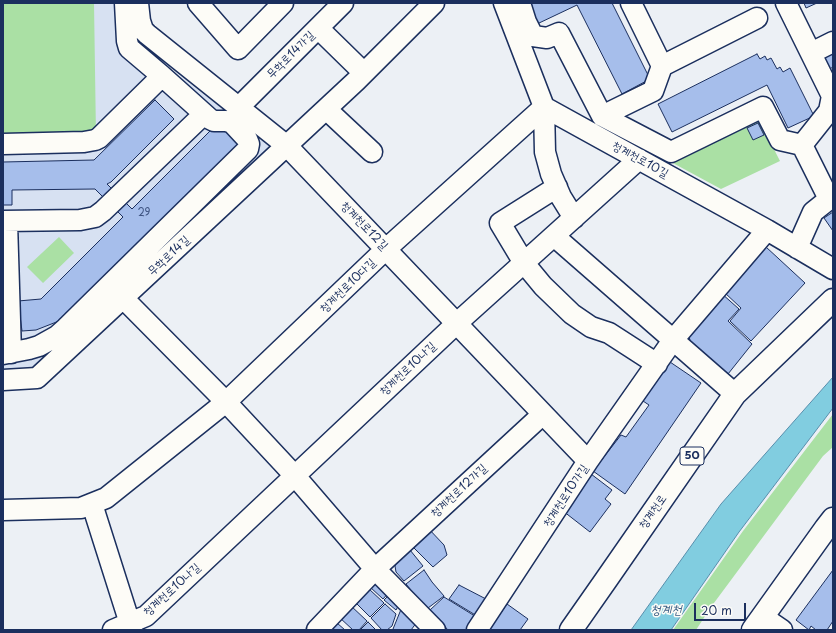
<!DOCTYPE html>
<html>
<head>
<meta charset="utf-8">
<style>
  body { margin:0 }
  #map { position:relative; width:836px; height:633px; overflow:hidden; background:#ecf0f5; font-family:"Playpen Sans",sans-serif }
  canvas { display:block }
  .frame { position:absolute; inset:0; border:4px solid #1b2f5e; pointer-events:none }
  .scale { position:absolute; left:694px; top:603px; width:52px; height:18px; box-sizing:border-box; border:2px solid #1b2f5e; border-top:0; padding-left:5px; font-size:12px; line-height:14px; white-space:nowrap; color:#1b2f5e; -webkit-text-stroke:3px #fdfcf7; paint-order:stroke }
</style>
</head>
<body>
<div id="map">
<canvas width="836" height="633"></canvas>
<div class="frame"></div>
<div class="scale">20 m</div>
</div>
<script>
const ctx = document.querySelector('canvas').getContext('2d');
ctx.lineJoin = 'round';
function paint(path, color) {
  ctx.fillStyle = color;
  ctx.fill(path, 'evenodd');
}
function shape(rows) {
  const path = new Path2D();
  for (const r of rows) {
    path.moveTo(r[0], r[1]);
    for (let i = 2; i < r.length; i += 2) path.lineTo(r[i], r[i + 1]);
  }
  return path;
}
function stroke(path, color, width, dash) {
  ctx.strokeStyle = color;
  ctx.lineWidth = width;
  ctx.lineCap = dash ? 'butt' : 'round';
  ctx.setLineDash(dash || []);
  ctx.stroke(path);
}
function label(font, color, halo, rows, align = 'center') {
  ctx.font = font + ' "Playpen Sans","Poor Story",sans-serif';
  ctx.lineWidth = 3;
  ctx.setLineDash([]);
  ctx.textBaseline = 'middle';
  ctx.strokeStyle = halo;
  ctx.fillStyle = color;
  for (const [text, x, y, turn = 0] of rows) {
    ctx.save();
    ctx.translate(x, y);
    ctx.rotate((+turn || 0) * Math.PI / 180);
    ctx.textAlign = isNaN(turn) ? turn : align;
    if (halo) ctx.strokeText(text, 0, 0);
    ctx.fillText(text, 0, 0);
    ctx.restore();
  }
}
paint(shape([
  [3,3,129,3,132,39,273,148,44,371,3,372]
]), '#d7e1f2');
paint(shape([
  [3,3,94,3,96,136,3,137],
  [759,120,780,161,721,189,671,162],
  [59,237,74,253,43,283,27,267],
  [833,414,833,447,823,456,711,607,696,630,673,630,743,531]
]), '#aae0a4');
const water = shape([
  [833,377,833,408,739,532,671,630,631,630,721,504,833,377]
]);
paint(water, '#81cde0');
stroke(water, '#588eac', 1);
const building = shape([
  [526,3,612,3,650,79,622,94,577,5,537,24,526,3],
  [804,3,817,3,806,8,804,3],
  [833,47,833,67,828,70,820,54,833,47],
  [757,54,760,59,765,56,767,60,771,58,777,69,780,67,783,72,790,68,814,116,788,128,767,85,672,132,658,104,757,54],
  [155,100,174,119,111,182,107,184,132,209,219,122,239,143,224,158,227,161,222,166,219,163,59,321,36,330,22,331,18,301,41,299,123,217,95,189,12,190,12,205,3,205,3,162,94,160,155,100],
  [758,123,764,135,753,140,747,128,758,123],
  [833,212,833,231,824,218,833,212],
  [766,247,805,283,751,341,730,321,741,308,724,292,766,247],
  [721,293,739,309,728,321,752,344,728,374,691,344,687,329,721,293],
  [670,362,701,383,625,494,593,471,621,435,626,437,649,405,643,401,670,362],
  [591,474,612,490,605,499,611,504,590,532,563,511,591,474],
  [427,527,444,545,447,555,433,567,410,544,427,527],
  [410,550,423,566,404,581,396,572,395,566,397,560,410,550],
  [424,570,432,582,444,596,428,608,419,600,406,584,424,570],
  [833,570,833,621,827,630,816,630,811,626,809,630,796,620,833,570],
  [379,578,391,590,383,599,370,587,379,578],
  [459,585,486,599,477,616,449,599,459,585],
  [369,589,384,603,370,617,355,602,369,589],
  [392,592,401,601,396,610,384,600,392,592],
  [444,597,478,618,471,630,448,630,430,610,444,597],
  [385,604,396,614,392,626,387,630,382,630,371,618,385,604],
  [507,604,528,619,520,630,489,630,507,604],
  [350,605,367,621,359,630,353,630,339,617,350,605],
  [402,607,417,622,411,630,395,630,393,629,402,607],
  [368,622,376,630,360,630,368,622],
  [337,623,345,630,330,630,337,623]
]);
paint(building, '#a6beeb');
stroke(building, '#1b2f5e', 1);
const minor = shape([
  [125,3,127,41,129,48,162,76],
  [138,3,140,21,143,30,147,34,287,146,588,461],
  [198,3,238,49,283,3],
  [504,3,544,107,767,230,833,269],
  [520,3,526,22,533,36,547,38,559,33,602,116,671,152,763,107,780,140,802,145,829,199],
  [786,3,832,96,829,111,802,145],
  [318,28,364,73],
  [811,53,833,42],
  [662,66,757,18],
  [239,107,343,3],
  [544,107,545,152,551,174,561,197,574,218],
  [326,109,372,152],
  [602,116,653,91,662,66,631,3],
  [3,144,84,142,95,140,99,138,162,76,210,119,214,121,226,121,230,122,233,124,247,139,249,144,248,149,66,328,57,336,39,346,29,349,3,354],
  [557,187,500,223,524,263,543,286,572,314,591,327,609,333,657,364],
  [3,221,80,220,95,217,103,211,204,114],
  [7,222,11,353],
  [554,236,735,394],
  [797,248,813,212,833,196],
  [123,298,226,402,295,476,375,569,435,630],
  [3,380,37,378,356,81,434,3],
  [92,504,132,630],
  [3,510,81,508,106,498,226,402,386,249,544,107],
  [763,617,782,630],
  [113,630,146,616,457,323,639,159],
  [317,630,375,569,543,414],
  [477,630,588,461,673,340,767,230]
]);
const major = shape([
  [571,630,606,580,735,394,833,300],
  [753,630,826,528,833,519]
]);
stroke(minor, '#1b2f5e', 23);
stroke(major, '#1b2f5e', 25);
stroke(minor, '#fdfcf7', 20);
stroke(major, '#fdfcf7', 22);
label('10px', '#3e5381', null, [
  ["29",144,213]
]);
for (const [x, y, w] of [
  [692,456,24]
]) {
  const box = new Path2D();
  box.roundRect(x - w / 2, y - 9, w, 18, 3);
  ctx.fillStyle = '#fdfcf7';
  ctx.fill(box);
  stroke(box, '#1b2f5e', 1);
}
label('bold 11px', '#1b2f5e', null, [
  ["50",692,456]
]);
label('12px', '#1b2f5e', '#fdfcf7', [
  ["무학로14가길",291,55,-45],
  ["청계천로10길",640,160,29],
  ["청계천로12길",364,226,46],
  ["무학로14길",169,256,-43],
  ["청계천로10다길",348,286,-44],
  ["청계천로10나길",408,369,-43],
  ["청계천로12가길",459,491,-43],
  ["청계천로10가길",566,496,-57],
  ["청계천로",653,512,-55],
  ["청계천로10나길",172,590,-42]
]);
label('italic 13px', '#3a5e85', '#fdfcf7', [
  ["청계천",666,610]
]);
</script>
</body>
</html>
